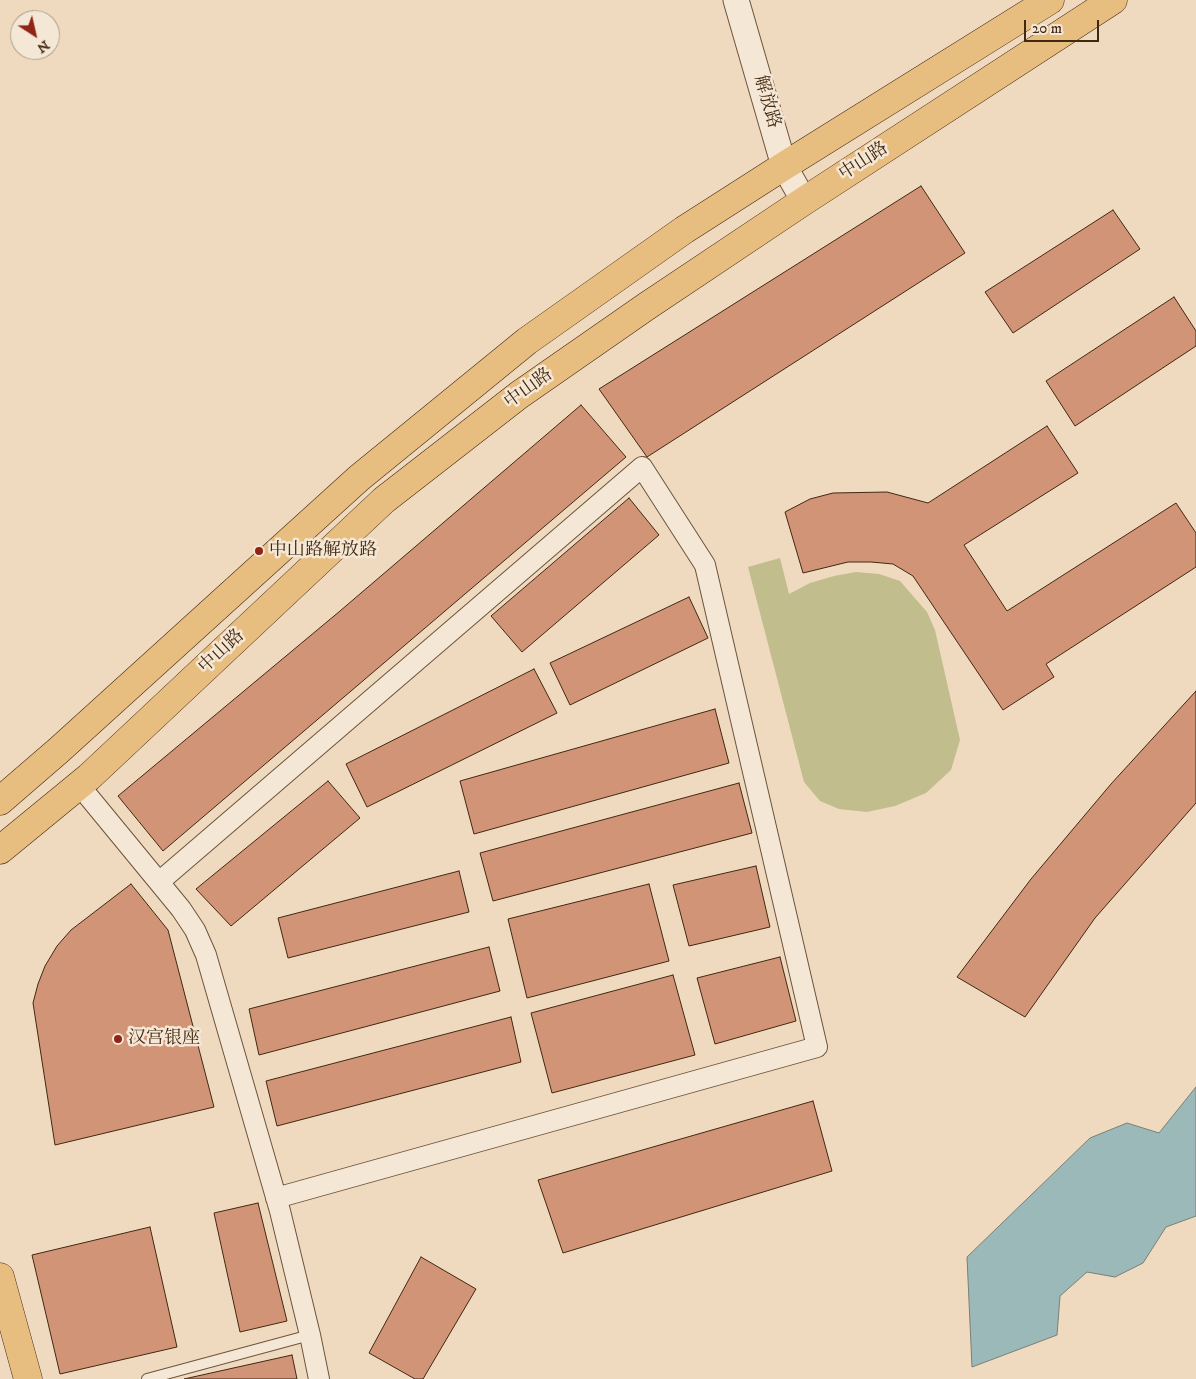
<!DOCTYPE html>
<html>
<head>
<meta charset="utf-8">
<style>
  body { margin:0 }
  #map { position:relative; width:1196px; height:1379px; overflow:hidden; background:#efdabf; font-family:"IM FELL DW Pica",serif }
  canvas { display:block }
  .north { position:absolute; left:10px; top:10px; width:50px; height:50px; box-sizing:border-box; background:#f5e7d5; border:1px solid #ad9b87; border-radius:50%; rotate:145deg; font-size:14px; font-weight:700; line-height:20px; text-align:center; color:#412811 }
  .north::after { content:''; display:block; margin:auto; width:18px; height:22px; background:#8f2418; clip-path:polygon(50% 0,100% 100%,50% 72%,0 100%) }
  .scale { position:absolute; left:1024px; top:20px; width:75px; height:22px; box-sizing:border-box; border:2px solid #412811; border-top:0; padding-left:6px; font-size:15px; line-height:18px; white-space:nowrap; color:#412811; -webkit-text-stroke:4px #f5e7d5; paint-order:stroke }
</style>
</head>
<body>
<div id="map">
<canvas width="1196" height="1379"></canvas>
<div class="north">N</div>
<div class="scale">20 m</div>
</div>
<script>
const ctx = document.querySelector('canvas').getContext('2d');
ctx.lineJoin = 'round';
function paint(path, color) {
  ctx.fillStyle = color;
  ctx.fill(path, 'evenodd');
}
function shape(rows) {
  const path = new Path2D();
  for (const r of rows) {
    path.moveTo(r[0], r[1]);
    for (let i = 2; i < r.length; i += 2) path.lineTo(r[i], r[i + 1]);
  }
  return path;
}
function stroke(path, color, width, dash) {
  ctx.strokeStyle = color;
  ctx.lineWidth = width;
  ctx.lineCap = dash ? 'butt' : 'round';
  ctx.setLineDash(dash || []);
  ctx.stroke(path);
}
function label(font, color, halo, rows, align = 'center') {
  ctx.font = font + ' "IM FELL DW Pica","Noto Serif SC",serif';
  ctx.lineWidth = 5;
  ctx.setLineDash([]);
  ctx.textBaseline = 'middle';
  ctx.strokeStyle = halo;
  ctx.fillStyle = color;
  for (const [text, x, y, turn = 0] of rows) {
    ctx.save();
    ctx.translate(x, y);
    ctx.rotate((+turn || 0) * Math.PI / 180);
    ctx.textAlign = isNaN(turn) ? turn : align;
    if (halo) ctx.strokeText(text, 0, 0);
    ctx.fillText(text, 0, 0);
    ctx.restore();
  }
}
paint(shape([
  [780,558,789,594,810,583,834,576,856,572,879,574,900,581,927,612,935,630,960,740,951,770,926,793,895,806,867,812,839,809,820,801,804,782,748,567]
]), '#c1bd8c');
const water = shape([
  [1196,1087,1196,1216,1166,1227,1143,1263,1115,1277,1087,1272,1060,1296,1057,1335,972,1367,967,1257,1090,1138,1127,1123,1159,1133,1196,1087]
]);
paint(water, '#9cb9ba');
stroke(water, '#787f76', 1);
const building = shape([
  [921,186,965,253,647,457,599,389,921,186],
  [1113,210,1140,249,1013,333,985,292,1113,210],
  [1174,297,1196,331,1196,346,1075,426,1046,381,1174,297],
  [581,405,626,457,163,851,118,796,340,611,581,405],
  [1047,426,1078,473,964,545,1007,611,1176,503,1196,533,1196,567,1046,664,1054,677,1003,710,913,576,893,564,871,562,848,562,803,573,785,512,810,499,833,493,887,492,928,503,1047,426],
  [629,498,659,535,522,652,491,616,629,498],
  [689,597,708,638,570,705,550,663,689,597],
  [534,669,557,713,367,807,346,764,534,669],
  [1196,691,1196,803,1095,918,1025,1017,957,977,1031,879,1111,784,1196,691],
  [715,709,729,763,474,834,460,781,715,709],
  [328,781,360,818,231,926,196,889,328,781],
  [739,783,752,833,493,901,480,853,739,783],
  [756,866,770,927,689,946,673,885,756,866],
  [459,871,469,912,288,958,278,918,459,871],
  [131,884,168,930,214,1107,55,1145,33,1003,38,984,45,966,57,946,71,930,131,884],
  [649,884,669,961,527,998,508,919,649,884],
  [489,947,500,991,259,1055,249,1009,489,947],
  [780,957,796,1021,715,1044,697,978,780,957],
  [673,975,695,1055,552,1093,531,1013,673,975],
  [511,1017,521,1062,277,1126,266,1081,511,1017],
  [813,1101,832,1171,563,1253,538,1180,813,1101],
  [258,1203,287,1321,240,1332,214,1213,258,1203],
  [150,1227,177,1347,60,1374,32,1255,150,1227],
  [421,1257,476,1289,423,1379,415,1379,369,1353,421,1257],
  [292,1355,297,1379,184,1379,292,1355]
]);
paint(building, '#d29477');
stroke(building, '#412811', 1);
const service = shape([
  [147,1379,310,1335]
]);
const minor = shape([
  [79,785,181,909,195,930,206,955,280,1211,310,1335,319,1379],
  [159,882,642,467,705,565,817,1047,276,1198]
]);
const tertiary = shape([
  [736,0,784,166,804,201]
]);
const primary = shape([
  [0,801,59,750,359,478,527,341,684,230,784,166,1050,0],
  [0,850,89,777,384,500,519,395,647,306,804,201,1113,0],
  [0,1277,28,1379]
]);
stroke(service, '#6c543c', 12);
stroke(minor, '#6c543c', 22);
stroke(tertiary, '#6c543c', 27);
stroke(primary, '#412811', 29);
stroke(service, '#f5e7d5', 10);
stroke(minor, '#f5e7d5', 20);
stroke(tertiary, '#f5e7d5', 25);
stroke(primary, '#e8bd80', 28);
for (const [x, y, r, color] of [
  [259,551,5,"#8f2418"],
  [118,1039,5,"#8f2418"]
]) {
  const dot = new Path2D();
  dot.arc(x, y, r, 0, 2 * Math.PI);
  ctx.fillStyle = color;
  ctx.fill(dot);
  stroke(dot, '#f5e7d5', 2);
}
label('18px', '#412811', '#f5e7d5', [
  ["解放路",766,102,74],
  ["中山路",864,162,-33],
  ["中山路",529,389,-36],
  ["中山路",222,652,-43]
]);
label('18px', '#412811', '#f5e7d5', [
  ["中山路解放路",269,551],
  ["汉宫银座",128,1039]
], 'left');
</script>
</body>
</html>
